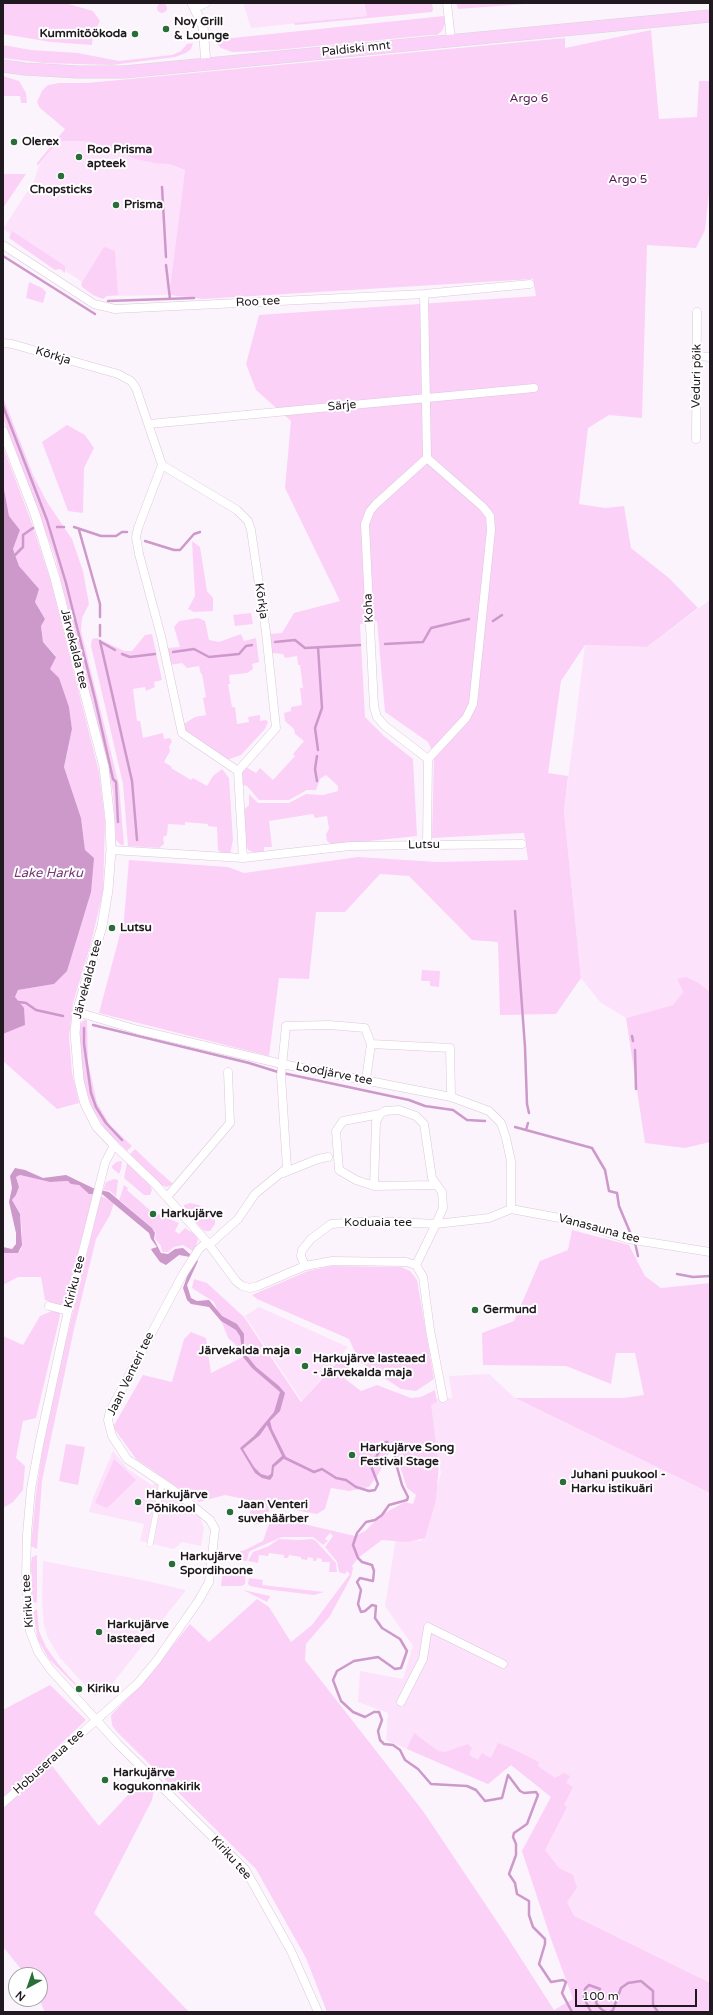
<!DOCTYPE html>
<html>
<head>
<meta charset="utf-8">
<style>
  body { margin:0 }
  #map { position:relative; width:713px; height:2015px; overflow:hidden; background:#fcf4fc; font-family:"Varela Round",sans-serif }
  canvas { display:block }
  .frame { position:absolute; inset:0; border:4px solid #20191f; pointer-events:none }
  .north { position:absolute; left:8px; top:1967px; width:40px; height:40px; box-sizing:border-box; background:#fff; border:1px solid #a6a3a5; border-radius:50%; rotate:220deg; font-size:11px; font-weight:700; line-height:16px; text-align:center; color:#20191f }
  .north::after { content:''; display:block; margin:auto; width:14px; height:18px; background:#296e39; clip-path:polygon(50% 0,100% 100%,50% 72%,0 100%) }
  .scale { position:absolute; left:575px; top:1989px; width:122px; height:18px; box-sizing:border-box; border:2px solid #20191f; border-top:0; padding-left:5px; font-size:12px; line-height:14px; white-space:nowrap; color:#20191f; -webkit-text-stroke:3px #fff; paint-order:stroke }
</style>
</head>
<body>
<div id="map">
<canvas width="713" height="2015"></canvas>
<div class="frame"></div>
<div class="north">N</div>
<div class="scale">100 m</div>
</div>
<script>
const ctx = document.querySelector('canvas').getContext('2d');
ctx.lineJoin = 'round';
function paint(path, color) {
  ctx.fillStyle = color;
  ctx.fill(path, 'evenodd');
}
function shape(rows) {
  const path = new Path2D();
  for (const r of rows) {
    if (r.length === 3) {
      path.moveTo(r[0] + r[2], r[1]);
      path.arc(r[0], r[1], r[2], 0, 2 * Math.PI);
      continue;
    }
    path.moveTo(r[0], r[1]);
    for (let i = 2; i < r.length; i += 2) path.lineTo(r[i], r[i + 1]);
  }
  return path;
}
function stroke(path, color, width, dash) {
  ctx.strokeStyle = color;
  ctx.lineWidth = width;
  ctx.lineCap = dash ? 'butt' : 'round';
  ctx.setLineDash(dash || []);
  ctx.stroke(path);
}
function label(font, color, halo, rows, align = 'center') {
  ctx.font = font + ' "Varela Round",sans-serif';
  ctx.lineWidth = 4;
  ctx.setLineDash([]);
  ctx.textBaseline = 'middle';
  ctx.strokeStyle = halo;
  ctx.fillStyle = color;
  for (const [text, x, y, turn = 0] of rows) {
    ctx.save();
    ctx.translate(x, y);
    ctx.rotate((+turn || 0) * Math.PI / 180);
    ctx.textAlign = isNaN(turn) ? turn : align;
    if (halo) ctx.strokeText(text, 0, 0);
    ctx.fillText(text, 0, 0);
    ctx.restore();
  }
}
paint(shape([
  [243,3,363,3,367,16,251,28],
  [71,127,185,170,169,295,103,296,3,229,34,181,40,163],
  [710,600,710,992,699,983,677,979,683,992,673,1005,626,1018,600,1002,581,978,564,812,585,645,647,647],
  [259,1307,348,1347,302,1401,245,1316],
  [489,1374,515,1398,710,1493,710,2012,551,1939,522,1851,551,1797,511,1765,488,1784,386,1740,388,1713,358,1702,360,1671,403,1679,413,1646,385,1606,396,1538,421,1541,441,1473,429,1399,452,1398,449,1376],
  [113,1451,128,1469,153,1486,154,1483,172,1493,199,1515,204,1528,201,1546,182,1542,174,1549,140,1541,144,1524,89,1512,93,1498],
  [43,1561,142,1580,186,1590,113,1683,95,1696,60,1658,48,1638,44,1626,42,1601]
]), '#fce2fa');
paint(shape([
  [162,8,5],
  [3,3,65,3,93,11,100,21,93,35,92,45,51,42,3,34],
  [364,3,432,3,433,9,432,12,295,25,294,23,367,16],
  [456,3,538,3,458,9],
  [444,16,445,24,442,31,437,35,432,35,276,50,232,52,221,48,213,40],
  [651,30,659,119,697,117,699,81,710,81,710,184,705,230,696,248,647,245,642,418,609,415,588,428,579,504,605,508,624,506,631,548,669,578,698,608,647,647,585,645,561,681,548,773,568,776,564,812,581,978,556,1014,500,1015,498,942,472,940,409,876,380,874,345,912,316,912,309,979,279,978,269,1056,99,1013,124,919,129,860,228,867,244,873,358,857,437,862,528,860,524,833,432,838,434,755,428,742,385,712,377,621,360,624,365,717,385,737,413,759,417,836,332,845,327,841,326,834,329,829,327,816,315,818,313,814,269,821,272,847,264,847,264,852,253,852,248,850,246,845,244,810,249,805,249,794,258,803,289,803,306,794,323,795,338,791,338,786,326,775,320,779,316,790,307,790,289,800,259,800,247,786,242,785,241,773,246,767,256,773,260,768,273,780,295,756,293,754,304,741,295,734,294,729,285,721,284,713,291,711,291,707,302,705,300,688,303,688,300,665,298,665,297,656,285,658,283,654,271,653,269,634,282,633,294,613,340,601,285,488,291,421,256,390,246,364,259,315,536,296,533,279,203,299,169,295,185,170,169,164,154,163,136,159,89,141,59,141,37,166,37,163,65,129,40,108,37,102,42,91,48,85,59,83,87,83,565,38,565,48],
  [193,43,191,49,186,53,175,57,112,65,43,63,3,58,3,45,31,50,78,53,119,61,172,55,181,51,187,44],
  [3,76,19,81,26,93,27,103,21,103,20,96,3,96],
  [3,174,26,174,3,208],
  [12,231,65,266,65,273,60,269,55,270,9,238],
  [104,247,115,251,118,295,107,296,103,299,93,295,82,287,81,284],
  [29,282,42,288,46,292,43,303,26,298],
  [3,397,33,475,47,502,72,539,83,571,89,604,82,618,81,631,119,785,124,844,122,846,116,840,113,792,108,768,55,557,3,418],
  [67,425,85,435,94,448,84,468,83,513,68,511,42,442],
  [3,447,30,518,51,582,99,772,105,821,103,892,90,947,73,1003,69,1037,72,1073,79,1103,57,1109,3,1061,3,1034,25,1025,15,997,18,990,54,984,85,850,81,818,64,767,72,729,69,707,50,669,56,656,43,642,41,625,45,619,35,602,38,589,19,566,13,549,20,530,9,516,3,484],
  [192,541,200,547,207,591,213,598,213,611,194,612,188,609,195,596],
  [251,613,253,624,235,626,233,615],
  [198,618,205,621,209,640,219,642,241,634,244,641,256,638,259,662,252,664,253,669,247,673,229,675,230,684,228,684,232,707,235,707,237,724,249,722,248,717,260,715,260,721,266,720,268,722,265,729,241,755,227,760,187,733,182,725,195,717,206,715,203,698,206,697,202,674,201,674,199,666,187,668,182,663,170,665,168,648,180,647,174,627,179,621],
  [152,634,162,680,154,682,155,687,146,691,145,687,133,689,137,721,140,721,143,738,163,733,164,739,170,738,172,742,169,747,170,751,164,762,172,767,171,768,191,780,193,778,207,786,213,776,222,769,229,778,233,840,230,855,221,854,218,850,217,827,208,826,208,824,185,822,185,825,168,824,167,835,163,837,164,844,159,848,128,846,123,784,91,646,92,639,97,638,124,651,132,651,145,635],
  [422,970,440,971,439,987,430,986,430,981,421,981],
  [686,977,699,983,710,992,710,1142,685,1148,645,1143,626,1018,673,1005,683,992,677,979],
  [84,1020,87,1020,88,1062,97,1103,110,1125,132,1146,127,1151,105,1129,91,1106,83,1079,79,1037,80,1024],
  [135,1149,155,1168,173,1184,167,1187,161,1185,130,1154],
  [122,1161,121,1169,119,1174,112,1168,112,1166,116,1162],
  [127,1163,150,1185,152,1190,150,1195,144,1195,124,1178],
  [20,1175,50,1182,68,1181,79,1185,89,1194,94,1193,65,1301,60,1306,45,1300,41,1277,18,1277,3,1285,3,1253,18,1253,21,1249,22,1231,20,1214,12,1200,16,1195,19,1187,16,1177],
  [114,1179,118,1180,116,1197,110,1191,103,1190,106,1182],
  [124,1185,128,1188,127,1190,151,1211,149,1213,154,1217,158,1214,179,1223,175,1231,179,1234,185,1228,194,1234,198,1239,194,1252,183,1245,174,1247,168,1252,162,1252,161,1246,155,1239,156,1233,152,1228,122,1202,119,1201],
  [101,1196,114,1203,110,1215,96,1239,74,1329,42,1481,37,1549,31,1546,36,1493,42,1452,64,1349],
  [190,1203,199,1205,215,1220,215,1224,210,1231,205,1231,202,1229,184,1209,184,1205],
  [572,1230,629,1245,645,1276,661,1288,710,1283,710,1493,515,1398,623,1398,644,1395,635,1353,616,1353,611,1384,566,1366,483,1365,482,1333,514,1321,540,1261,568,1250],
  [331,1266,401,1267,410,1271,417,1280,434,1379,416,1391,401,1389,351,1356,355,1352,349,1339,257,1299,252,1295,308,1271],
  [194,1279,207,1283,244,1317,301,1402,343,1356,351,1363,344,1378,361,1391,377,1385,411,1398,421,1397,435,1390,437,1402,431,1405,439,1464,436,1500,425,1538,407,1542,382,1540,358,1558,352,1566,353,1568,351,1577,330,1616,306,1644,305,1660,423,1811,506,1935,554,2010,573,1999,551,1939,522,1851,551,1797,511,1765,488,1784,407,1749,414,1733,438,1751,445,1752,468,1744,472,1748,469,1755,478,1760,482,1753,491,1758,498,1743,511,1748,539,1762,538,1766,555,1778,564,1773,570,1776,566,1783,573,1787,564,1805,567,1807,545,1850,559,1868,573,1875,577,1888,567,1902,574,1916,710,1983,710,2012,327,2012,306,1958,256,1869,116,1731,112,1725,111,1715,145,1680,190,1624,209,1642,257,1599,269,1607,291,1642,312,1625,350,1574,347,1571,345,1574,339,1572,337,1562,325,1547,333,1536,330,1533,325,1539,328,1541,323,1545,313,1537,282,1537,252,1550,249,1552,247,1561,224,1558,225,1556,245,1550,263,1541,270,1521,274,1517,355,1536,365,1531,381,1515,405,1502,413,1504,416,1495,407,1488,398,1460,392,1447,379,1473,369,1487,349,1491,331,1488,325,1509,317,1514,272,1506,262,1522,255,1525,248,1520,253,1501,225,1495,199,1502,136,1459,113,1427,143,1375,172,1382,184,1339,191,1332,206,1338,211,1373,247,1355,228,1338,214,1302,192,1288],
  [52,1311,60,1313,59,1320,36,1418,23,1421,16,1458,25,1466,23,1490,13,1502,3,1508,3,1336,23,1345,40,1316],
  [66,1444,85,1447,78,1485,59,1481],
  [114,1459,136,1480,107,1508,95,1503],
  [279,1539,299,1540,312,1539,316,1541,336,1563,337,1572,329,1572,330,1562,322,1562,322,1559,317,1558,316,1561,313,1561,313,1558,308,1557,307,1560,301,1559,301,1557,289,1555,288,1558,284,1558,284,1555,269,1553,268,1556,259,1555,258,1563,248,1561,253,1552,269,1546],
  [37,1555,37,1602,36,1603,32,1601,31,1563,32,1557],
  [223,1568,246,1571,245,1584,242,1586,221,1586],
  [249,1578,263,1580,262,1585,324,1592,314,1595,265,1589,250,1586,248,1584],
  [243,1590,270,1596,270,1597,267,1602],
  [37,1609,39,1631,46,1647,59,1665,76,1684,75,1685,49,1659,38,1640,33,1612],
  [50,1685,86,1720,46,1758,99,1826,142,1780,154,1790,152,1800,94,1913,189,2012,45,2012,39,1999,40,1975,26,1975,3,1947,3,1710]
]), '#fbd1f8');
paint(shape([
  [3,484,9,516,20,530,13,549,19,566,39,589,35,602,45,619,41,626,43,642,56,657,50,669,59,678,69,707,72,729,64,767,81,818,85,850,94,858,91,892,67,971,54,984,18,990,15,997,24,1008,25,1025,3,1034],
  [15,1168,25,1170,43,1178,66,1175,95,1189,109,1192,152,1228,155,1233,154,1239,161,1253,168,1254,175,1249,183,1248,198,1261,187,1285,191,1298,197,1301,209,1300,222,1316,237,1324,244,1334,244,1352,256,1367,279,1386,285,1393,280,1411,270,1421,272,1429,286,1457,274,1467,273,1476,270,1480,262,1478,255,1473,240,1448,254,1436,274,1412,280,1392,252,1368,243,1357,240,1336,236,1330,221,1321,209,1307,191,1304,187,1300,183,1288,188,1274,190,1257,179,1255,166,1265,160,1262,152,1251,151,1249,157,1247,151,1239,149,1233,102,1194,89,1194,79,1185,71,1184,68,1181,50,1182,20,1175,16,1177,19,1187,16,1195,12,1200,20,1214,22,1245,18,1253,3,1253,3,1247,12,1249,16,1244,16,1233,9,1202,12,1188,10,1176],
  [267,1425,282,1456,272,1465,271,1474,268,1476,261,1474,254,1467,243,1449,260,1435]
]), '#cd98ca');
stroke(shape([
  [162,187,166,257],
  [3,256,95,314],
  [166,265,170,299],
  [108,301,194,298],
  [3,406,47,520,66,583,95,699,113,779,116,782,118,822],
  [57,527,64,527],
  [74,527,101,536,116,536,122,532,127,532],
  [79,530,100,604,100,617],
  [145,541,174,550,180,550,194,534,200,532],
  [15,555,23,547,23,535,33,528],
  [493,621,502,615],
  [100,636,100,625],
  [100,641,132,781,137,840],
  [101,642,115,650],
  [275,642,295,640,305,648,360,645],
  [385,644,423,642,431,628,469,619],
  [318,647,322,708,315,728,318,750],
  [173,652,194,649,209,657,239,654,246,646,252,645],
  [122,654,130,657,155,654],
  [317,756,315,769,317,781],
  [515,911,525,1047,527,1104,529,1113],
  [19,1002,26,1003,36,1010,63,1016],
  [93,1025,249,1063,278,1072,409,1100,425,1106,453,1110,467,1120,485,1121],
  [84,1028,84,1044,91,1093,96,1107,106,1123,122,1140],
  [632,1036,633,1041],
  [635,1050,636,1089],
  [515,1127,592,1148,605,1170,609,1191,617,1193,619,1206,632,1237],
  [526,1130,528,1123],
  [635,1243,638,1256],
  [677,1274,693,1277,710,1276],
  [283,1457,314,1472,322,1469,336,1478,346,1480,356,1487,369,1491,375,1490,378,1484,371,1466,384,1443,387,1442,395,1453,395,1460,402,1485,408,1497,407,1500,389,1505,382,1515,375,1520,366,1522,357,1533,353,1545,358,1558,362,1562,372,1565,374,1571,373,1581,360,1578,357,1582,361,1590,358,1604,361,1612,365,1611,372,1605,376,1606,375,1618,382,1628,400,1639,407,1651,401,1668,395,1669,378,1657,354,1661,337,1671,333,1680,336,1688,341,1701,353,1712,365,1717,374,1712,379,1712,382,1720,378,1731,380,1740,384,1744,393,1745,400,1750,405,1760,418,1769,431,1784,467,1786,476,1790,485,1801,502,1798,508,1775,520,1791,524,1793,536,1792,538,1795,527,1824,514,1833,513,1837,516,1844,516,1855,509,1874,515,1883,517,1894,529,1901,529,1915,533,1927,545,1939,545,1944,539,1964,551,1982,563,1980,566,1982,562,1993,572,2012],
  [591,2012,584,1998,585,1989,589,1985,600,1989,596,2003,601,2009,606,2012],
  [610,2012,613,2010,621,1988,628,1983,641,1981,653,1991,653,2005,658,2012]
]), '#cd98ca', 2.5);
const pedestrian = shape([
  [150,1544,162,1483]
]);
const minor = shape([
  [447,3,451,40],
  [195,8,206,3],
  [3,245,94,304,115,309,424,294,530,284],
  [424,294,427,458,483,507,490,516,491,530,473,704,466,718,428,759,427,845],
  [3,343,12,344,118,374,131,381,136,388,162,465,237,510,248,521,251,530,266,632,276,728,238,771,243,858],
  [698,356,710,357],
  [149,424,534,388],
  [696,439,697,312],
  [427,458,376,504,370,511,365,524,374,707,377,717,385,726,428,759],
  [162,465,138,528,136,537,139,554,161,636,182,733,238,771],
  [111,850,243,858,350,846,522,844],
  [77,1012,138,1030,282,1064,451,1097,489,1111,501,1123,506,1138,511,1161,511,1209],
  [366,1080,371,1044],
  [283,1173,318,1159,328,1157],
  [436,1185,374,1186,376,1122,380,1114,385,1111,399,1110,416,1116,424,1124,432,1178,442,1192,443,1208,436,1224],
  [374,1186,356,1180,339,1170,336,1131,343,1121,380,1114],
  [167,1197,230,1123,228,1072],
  [511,1209,565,1219,628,1239,710,1252],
  [436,1224,489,1218,511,1209],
  [209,1245,238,1219,255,1194,287,1168,281,1076,286,1026,329,1025,365,1028,371,1044,450,1048,451,1097],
  [305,1266,301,1256,302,1250,311,1239,331,1224,375,1221,436,1224,416,1265],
  [49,1306,68,1311],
  [401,1702,423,1659,428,1627,503,1664],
  [3,1803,138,1683,157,1660,199,1600,209,1582,215,1529,210,1520,172,1489,127,1459,112,1436,108,1420,110,1411,182,1276,199,1249,207,1242],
  [318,2012,291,1951,245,1869,118,1744,50,1669,38,1652,30,1631,26,1579,27,1534,31,1489,39,1445,68,1311,105,1163,114,1145,155,1184,207,1242,236,1281,242,1286,250,1288,258,1286,305,1266,332,1261,406,1262,416,1265,423,1277,430,1330,443,1398]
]);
const tertiary = shape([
  [192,3,203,26,206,64],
  [3,431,35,514,55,578,104,767,110,820,111,850,108,890,102,926,77,1012,75,1033,79,1080,85,1104,97,1127,114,1145]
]);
const primary = shape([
  [3,66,25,69,78,72,124,72,710,16]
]);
stroke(pedestrian, '#dbc7da', 6);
stroke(minor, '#dbc7da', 9);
stroke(tertiary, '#dbc7da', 10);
stroke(primary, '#d7d6d7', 13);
stroke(pedestrian, '#fff', 5.5);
stroke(minor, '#fff', 8);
stroke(tertiary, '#fff', 9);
stroke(primary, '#fbd1f9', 12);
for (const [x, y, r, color] of [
  [166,29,4,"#296e39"],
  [135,34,4,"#296e39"],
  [14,142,4,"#296e39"],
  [79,157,4,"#296e39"],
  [61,176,4,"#296e39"],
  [116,205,4,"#296e39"],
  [112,928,4,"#296e39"],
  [153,1214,4,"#296e39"],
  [475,1310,4,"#296e39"],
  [298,1351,4,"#296e39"],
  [305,1366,4,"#296e39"],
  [352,1455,4,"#296e39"],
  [563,1482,4,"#296e39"],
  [138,1502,4,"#296e39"],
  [230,1512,4,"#296e39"],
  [172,1564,4,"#296e39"],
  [99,1632,4,"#296e39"],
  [79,1689,4,"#296e39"],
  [105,1780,4,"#296e39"]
]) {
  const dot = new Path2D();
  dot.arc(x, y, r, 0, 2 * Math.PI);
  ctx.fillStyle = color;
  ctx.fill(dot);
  stroke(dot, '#fff', 1.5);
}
label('bold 12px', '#20191f', '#fff', [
  ["Noy Grill",174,22],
  ["& Lounge",174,36],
  ["Kummitöökoda",127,34,"right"],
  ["Olerex",22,142],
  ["Roo Prisma",87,150],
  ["apteek",87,164],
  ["Chopsticks",61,190,"center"],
  ["Prisma",124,205],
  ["Lutsu",120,928],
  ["Harkujärve",161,1214],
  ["Germund",483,1310],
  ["Järvekalda maja",290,1351,"right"],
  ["Harkujärve lasteaed",313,1359],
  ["- Järvekalda maja",313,1373],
  ["Harkujärve Song",360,1448],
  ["Festival Stage",360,1462],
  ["Juhani puukool -",571,1475],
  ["Harku istikuäri",571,1489],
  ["Harkujärve",146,1495],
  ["Põhikool",146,1509],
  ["Jaan Venteri",238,1505],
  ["suvehäärber",238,1519],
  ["Harkujärve",180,1557],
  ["Spordihoone",180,1571],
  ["Harkujärve",107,1625],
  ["lasteaed",107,1639],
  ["Kiriku",87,1689],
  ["Harkujärve",113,1773],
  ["kogukonnakirik",113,1787]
], 'left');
label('12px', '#20191f', '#fff', [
  ["Paldiski mnt",356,49,-6],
  ["Roo tee",258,302,-3],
  ["Kõrkja",53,356,17],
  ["Veduri põik",697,376,-89],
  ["Särje",342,406,-5],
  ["Kõrkja",261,601,82],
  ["Koha",369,608,-93],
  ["Järvekalda tee",74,649,76],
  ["Lutsu",424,845,-1],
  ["Järvekalda tee",88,979,-75],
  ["Loodjärve tee",334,1074,11],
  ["Koduaia tee",378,1223],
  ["Vanasauna tee",599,1229,15],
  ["Kiriku tee",75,1282,-76],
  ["Jaan Venteri tee",131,1374,-64],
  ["Kiriku tee",28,1601,-94],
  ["Hobuseraua tee",49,1762,-42],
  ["Kiriku tee",231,1858,48]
]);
label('12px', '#561755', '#fff', [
  ["Argo 6",529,99],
  ["Argo 5",628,180]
]);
label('italic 13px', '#773875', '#fff', [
  ["Lake Harku",48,874]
]);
</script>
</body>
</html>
